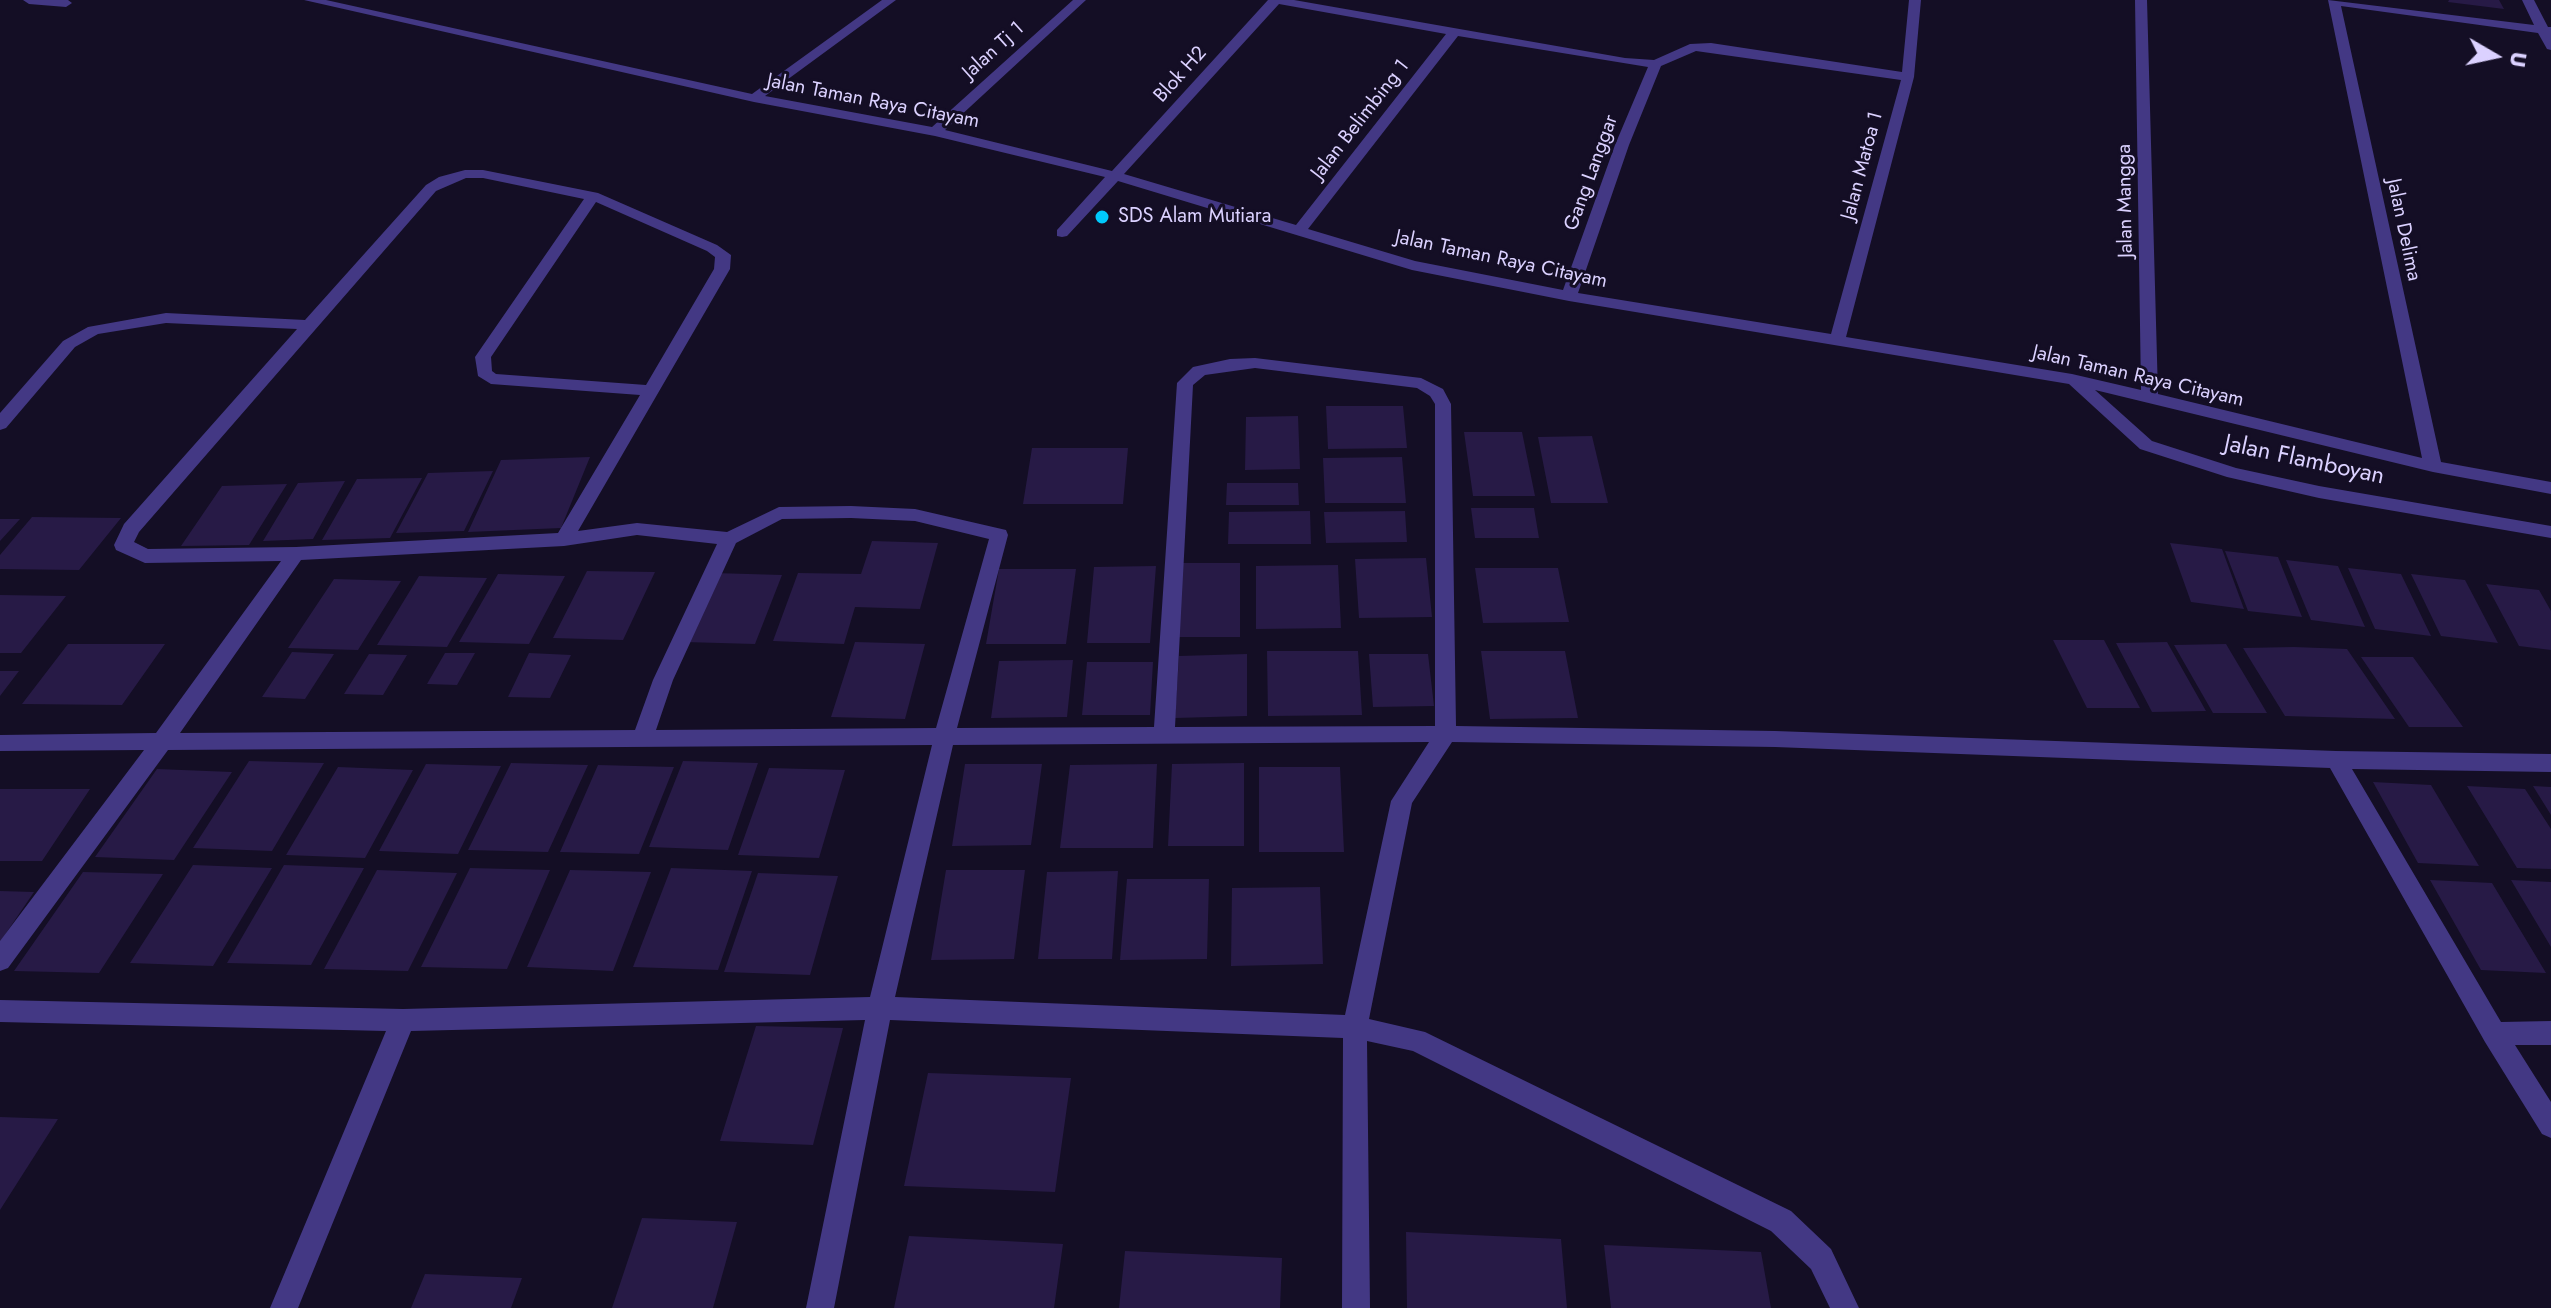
<!DOCTYPE html>
<html>
<head>
<meta charset="utf-8">
<style>
  body { margin:0 }
  #map { position:relative; width:2551px; height:1308px; overflow:hidden; background:#140e25; font-family:Jost,sans-serif }
  canvas { display:block }
  .north { position:absolute; left:2455px; top:16px; width:80px; height:80px; -webkit-text-stroke:6px #140e25; paint-order:stroke; rotate:99deg; font-size:22px; font-weight:700; line-height:32px; text-align:center; color:#dbd1ff }
  .north::after { content:''; display:block; margin:auto; width:28px; height:36px; background:#dbd1ff; clip-path:polygon(50% 0,100% 100%,50% 72%,0 100%) }
</style>
</head>
<body>
<div id="map">
<canvas width="2551" height="1308"></canvas>
<div class="north">U</div>
</div>
<script>
const ctx = document.querySelector('canvas').getContext('2d');
ctx.lineJoin = 'round';
function paint(path, color) {
  ctx.fillStyle = color;
  ctx.fill(path, 'evenodd');
}
function shape(rows) {
  const path = new Path2D();
  for (const r of rows) {
    path.moveTo(r[0], r[1]);
    for (let i = 2; i < r.length; i += 2) path.lineTo(r[i], r[i + 1]);
  }
  return path;
}
function stroke(path, color, width, dash) {
  ctx.strokeStyle = color;
  ctx.lineWidth = width;
  ctx.lineCap = dash ? 'butt' : 'round';
  ctx.setLineDash(dash || []);
  ctx.stroke(path);
}
function label(font, color, halo, rows, align = 'center') {
  ctx.font = font + ' Jost,sans-serif';
  ctx.lineWidth = 6;
  ctx.setLineDash([]);
  ctx.textBaseline = 'middle';
  ctx.strokeStyle = halo;
  ctx.fillStyle = color;
  for (const [text, x, y, turn = 0] of rows) {
    ctx.save();
    ctx.translate(x, y);
    ctx.rotate((+turn || 0) * Math.PI / 180);
    ctx.textAlign = isNaN(turn) ? turn : align;
    if (halo) ctx.strokeText(text, 0, 0);
    ctx.fillText(text, 0, 0);
    ctx.restore();
  }
}
paint(shape([
  [2449,0,2499,0,2504,9,2448,2],
  [1326,406,1403,406,1407,448,1328,449],
  [1298,416,1300,469,1245,470,1246,417],
  [1464,432,1522,432,1535,496,1473,496],
  [1592,436,1608,503,1551,503,1538,437],
  [1032,448,1128,448,1123,504,1023,504],
  [590,457,561,528,468,532,501,460],
  [1402,457,1406,503,1325,503,1323,458],
  [493,471,464,531,396,533,428,473],
  [422,478,390,538,322,540,357,479],
  [345,481,313,539,263,541,298,483],
  [1227,483,1298,483,1299,505,1226,505],
  [287,484,249,545,181,546,222,486],
  [1471,508,1534,508,1539,538,1475,538],
  [1310,511,1311,544,1228,544,1229,512],
  [1405,511,1407,542,1326,543,1324,512],
  [32,517,121,518,79,570,0,569,0,555],
  [0,519,20,519,0,541],
  [872,541,938,543,920,609,855,607,844,644,773,641,798,573,861,574],
  [2170,543,2222,549,2244,609,2191,602],
  [2225,551,2278,557,2302,617,2248,611],
  [1426,558,1432,617,1359,618,1355,559],
  [2286,560,2338,566,2365,627,2311,620],
  [1174,563,1240,563,1240,637,1170,637],
  [1338,565,1341,628,1256,629,1256,566],
  [1156,566,1150,643,1087,643,1094,567],
  [1475,568,1558,568,1569,622,1483,623],
  [2348,568,2401,574,2431,636,2375,629],
  [999,569,1076,569,1066,644,986,644],
  [587,571,655,572,623,640,553,638],
  [714,573,782,575,755,644,685,642],
  [498,574,565,576,529,644,459,642],
  [2411,574,2465,580,2498,643,2441,636],
  [419,576,487,578,447,647,377,645],
  [334,579,401,581,358,650,288,648],
  [2486,584,2539,590,2551,611,2551,650,2519,646],
  [0,595,66,596,21,653,0,653],
  [2053,640,2104,640,2140,708,2087,708],
  [855,642,925,644,905,719,831,717],
  [2167,642,2206,711,2152,712,2116,643],
  [68,644,165,644,122,705,22,704],
  [2226,644,2267,713,2213,713,2174,645],
  [2294,647,2347,649,2395,719,2285,716,2243,648],
  [1267,651,1358,651,1362,715,1268,716],
  [1481,651,1565,651,1578,718,1490,719],
  [292,652,334,654,305,699,262,697],
  [445,653,475,653,457,685,427,684],
  [529,653,571,655,550,698,508,697],
  [369,654,407,655,383,695,344,694],
  [1247,654,1247,716,1175,718,1179,656],
  [1369,654,1428,654,1434,706,1373,707],
  [2361,657,2413,657,2463,727,2409,727],
  [1073,660,1067,717,991,718,999,661],
  [1087,662,1153,662,1150,715,1082,715],
  [0,671,19,671,0,696],
  [249,761,324,763,272,851,193,848],
  [683,761,758,763,728,850,649,847],
  [511,763,588,765,548,852,468,850],
  [1244,763,1244,846,1168,846,1172,764],
  [426,764,501,766,458,854,379,851],
  [965,764,1042,764,1031,845,952,846],
  [1157,764,1153,848,1060,848,1070,765],
  [598,765,674,767,639,854,560,852],
  [338,767,413,770,365,858,286,855],
  [1259,767,1340,767,1344,852,1259,852],
  [769,768,845,770,819,858,738,855],
  [157,769,232,772,174,860,95,857],
  [2373,782,2431,785,2479,866,2418,863],
  [2467,786,2525,789,2551,829,2551,869,2517,868],
  [2533,786,2551,787,2551,815],
  [0,789,90,789,42,861,0,861],
  [193,865,272,868,213,966,130,963],
  [284,865,364,868,311,965,227,963],
  [470,868,550,870,507,969,421,967],
  [671,868,752,871,718,970,633,967],
  [377,870,457,873,408,971,324,969],
  [570,870,651,872,613,971,527,967],
  [946,870,1025,870,1014,959,931,960],
  [1118,871,1112,959,1038,959,1047,872],
  [83,872,163,874,99,973,14,971],
  [758,873,838,876,810,975,724,972],
  [1127,879,1209,879,1207,959,1120,960],
  [2430,880,2492,883,2546,973,2481,970],
  [2511,880,2551,882,2551,947],
  [1320,887,1323,964,1231,966,1232,888],
  [0,891,34,892,0,942],
  [756,1026,843,1028,813,1145,720,1141],
  [928,1073,1071,1078,1055,1192,904,1186],
  [0,1117,58,1119,0,1210],
  [642,1218,737,1222,713,1308,612,1308],
  [1406,1232,1561,1239,1567,1308,1407,1308],
  [909,1236,1063,1244,1054,1308,894,1308],
  [1604,1245,1761,1252,1771,1308,1611,1308],
  [1125,1251,1282,1258,1280,1308,1119,1308],
  [425,1274,522,1278,511,1308,411,1308]
]), '#271a46');
paint(shape([
  [23,0,68,0,72,3,66,7,29,4,23,0],
  [304,0,326,0,752,94,882,0,896,0,765,96,932,127,1073,0,1086,0,945,130,1112,171,1268,0,1294,0,1625,58,1654,60,1690,44,1711,43,1902,72,1909,0,1921,0,1914,77,1846,337,2072,374,2141,390,2135,0,2147,0,2158,394,2422,458,2328,0,2534,25,2522,0,2534,0,2548,27,2551,27,2551,50,2547,49,2538,33,2341,6,2441,462,2551,482,2551,494,2433,472,2095,390,2152,441,2236,468,2319,486,2551,526,2551,538,2319,498,2227,477,2140,449,2069,384,1569,301,1412,270,1118,181,1067,236,1062,237,1057,236,1057,230,1105,177,935,136,754,102,304,0],
  [1279,4,1446,34,1296,225,1124,174,1279,4],
  [1458,36,1648,67,1615,145,1563,290,1415,261,1308,229,1458,36],
  [1696,51,1901,80,1831,334,1578,293,1629,145,1661,66,1696,51],
  [465,170,483,170,598,193,717,245,731,255,730,269,578,531,637,523,727,532,779,507,851,506,915,509,1006,530,1008,535,957,728,1154,727,1177,383,1193,367,1230,359,1255,358,1421,378,1443,389,1451,404,1456,726,1775,731,2336,751,2551,754,2551,772,2352,769,2501,1022,2551,1021,2551,1045,2515,1045,2551,1102,2551,1138,2542,1134,2485,1042,2330,768,1775,747,1452,742,1412,803,1369,1019,1425,1032,1791,1211,1831,1249,1859,1308,1830,1308,1811,1269,1771,1231,1413,1051,1367,1041,1370,1308,1342,1308,1343,1038,890,1020,834,1308,806,1308,865,1020,411,1031,298,1308,270,1308,386,1031,0,1022,0,1000,403,1009,870,997,932,745,168,750,8,968,0,971,0,941,144,750,0,751,0,735,156,733,281,561,145,563,116,550,114,545,124,524,297,329,166,323,98,334,75,347,6,428,0,430,0,413,63,341,88,327,166,313,305,320,426,185,439,177,465,170],
  [466,178,483,178,584,199,475,357,478,376,491,384,640,395,558,533,296,547,148,549,134,542,139,532,436,191,466,178],
  [596,202,707,251,715,257,714,269,646,385,496,374,492,371,491,357,596,202],
  [1255,368,1417,388,1430,396,1435,404,1435,726,1175,727,1193,385,1205,375,1255,368],
  [851,518,915,521,989,539,936,728,656,730,673,680,736,543,782,519,851,518],
  [637,535,717,544,653,680,635,730,180,733,301,560,564,546,637,535],
  [1429,742,1391,801,1345,1015,895,997,953,745,1429,742]
]), '#433884');
for (const [x, y, r, color] of [
  [1102,217,8,"#00c9fc"]
]) {
  const dot = new Path2D();
  dot.arc(x, y, r, 0, 2 * Math.PI);
  ctx.fillStyle = color;
  ctx.fill(dot);
  stroke(dot, '#140e25', 3);
}
label('20px', '#dbd1ff', '#140e25', [
  ["Jalan Tj 1",994,51,-42],
  ["Blok H2",1181,75,-48],
  ["Jalan Taman Raya Citayam",873,102,11],
  ["Jalan Belimbing 1",1361,120,-52],
  ["Jalan Matoa 1",1863,166,-75],
  ["Gang Langgar",1592,173,-70],
  ["Jalan Mangga",2126,201,-91],
  ["Jalan Delima",2403,230,78],
  ["Jalan Taman Raya Citayam",1501,260,12],
  ["Jalan Taman Raya Citayam",2138,377,13]
]);
label('20px', '#dbd1ff', '#140e25', [
  ["SDS Alam Mutiara",1118,217]
], 'left');
label('24px', '#dbd1ff', '#140e25', [
  ["Jalan Flamboyan",2304,461,12]
]);
</script>
</body>
</html>
